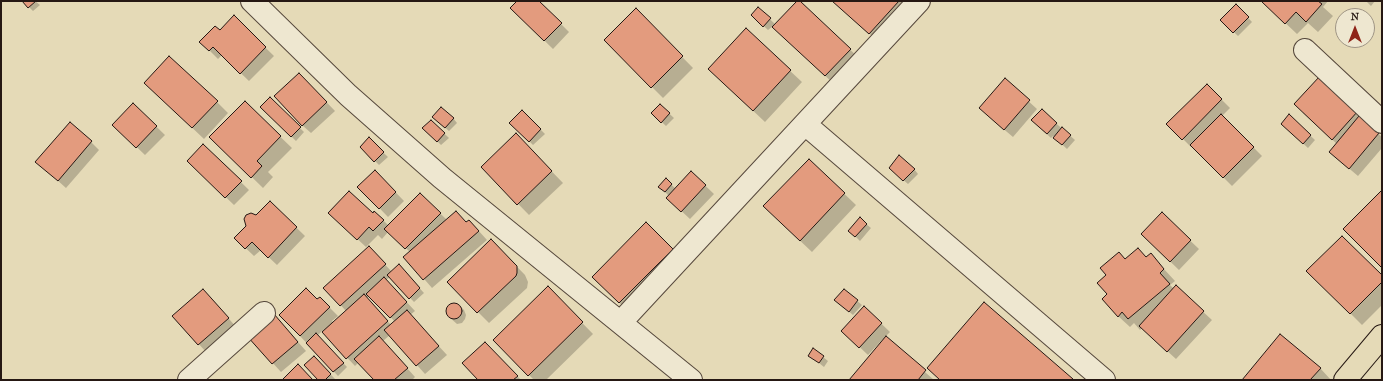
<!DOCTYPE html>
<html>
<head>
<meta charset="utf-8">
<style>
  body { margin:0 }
  #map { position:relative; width:1383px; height:381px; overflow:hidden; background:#e5dab7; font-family:"IM FELL French Canon",serif }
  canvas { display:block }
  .frame { position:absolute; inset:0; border:2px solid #261813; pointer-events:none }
  .north { position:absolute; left:1335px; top:8px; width:40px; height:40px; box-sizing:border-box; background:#eee7d0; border:1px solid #9e9484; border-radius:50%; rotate:0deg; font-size:11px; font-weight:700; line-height:16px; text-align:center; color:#261813 }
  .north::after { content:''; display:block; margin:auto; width:14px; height:18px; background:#8f2418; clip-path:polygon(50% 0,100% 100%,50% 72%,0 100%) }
</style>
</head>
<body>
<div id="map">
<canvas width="1383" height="381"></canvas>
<div class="frame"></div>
<div class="north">N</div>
</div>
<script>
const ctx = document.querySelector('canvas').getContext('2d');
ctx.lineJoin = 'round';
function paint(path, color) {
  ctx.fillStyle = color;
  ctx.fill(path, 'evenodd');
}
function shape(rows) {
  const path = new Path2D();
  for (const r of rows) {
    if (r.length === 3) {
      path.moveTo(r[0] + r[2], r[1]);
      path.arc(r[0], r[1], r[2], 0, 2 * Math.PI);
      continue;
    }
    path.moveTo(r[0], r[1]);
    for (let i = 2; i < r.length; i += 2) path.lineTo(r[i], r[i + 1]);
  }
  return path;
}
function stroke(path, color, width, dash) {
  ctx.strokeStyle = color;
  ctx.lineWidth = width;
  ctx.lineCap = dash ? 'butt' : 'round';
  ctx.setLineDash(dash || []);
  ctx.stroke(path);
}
paint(shape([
  [23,1,35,1,40,5,33,11],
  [518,1,538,1,569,32,553,49,511,8],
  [799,1,862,61,837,87,773,26,768,30,752,15,758,8,776,25],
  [833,1,905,1,881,44],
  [1262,1,1328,1,1323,7,1333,16,1318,32,1308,23,1297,34],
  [1366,1,1375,1,1371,6],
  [1236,5,1252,22,1238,36,1221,20],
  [636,10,693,68,663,98,605,40],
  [234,17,274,56,249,81,222,55,218,59,201,42,220,32],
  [746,30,802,82,765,122,709,69],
  [1320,77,1366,120,1365,122,1382,137,1382,148,1358,176,1339,160,1337,144,1303,113],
  [1005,80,1037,109,1013,137,988,116],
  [145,83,217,102,228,113,204,139],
  [308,83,335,111,311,133,302,125],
  [1207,85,1230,108,1222,116,1262,156,1232,186,1192,146,1191,147,1168,124],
  [270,99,304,132,296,141,261,107],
  [245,103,292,148,268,172,273,177,263,188,211,137],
  [133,104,165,135,145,155,122,133],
  [660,105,674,118,666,126,652,113],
  [522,111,545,134,533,145,511,123],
  [1042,111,1075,140,1067,149,1053,136,1051,138,1037,125],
  [1289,116,1315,140,1308,148,1282,124],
  [453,118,457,123,449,131,437,121],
  [431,121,449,138,441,145,424,128],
  [369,139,388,157,379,165,361,147],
  [91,142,99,150,66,188,37,162],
  [203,145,249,190,234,205,188,161],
  [527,146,563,183,529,215,482,167],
  [809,160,856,205,812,252,776,218],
  [914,169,918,174,908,184,894,172],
  [375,171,404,201,388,217,359,187],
  [691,172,714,194,690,219,676,206,669,196,660,187,666,180,676,189],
  [420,194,447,220,467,223,477,229,487,240,432,288,405,257,410,252,388,232,382,239,378,235,366,247,338,221,373,214,383,220,389,226],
  [270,202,305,236,277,265,261,250,254,256,235,238],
  [1162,214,1199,249,1179,270,1151,243],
  [860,219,871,228,860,241,854,235],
  [646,224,683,261,631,314,593,277],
  [491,240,525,275,528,282,527,288,489,323,448,282],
  [1151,255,1175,281,1170,285,1174,289,1176,287,1212,320,1176,359,1142,328,1140,330,1134,323,1130,327,1118,316,1108,295,1125,260,1147,258],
  [377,256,392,272,399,266,424,293,414,302,390,277,386,280,415,311,410,315,447,355,425,374,390,335,383,341,415,377,412,380,375,380,359,362,355,366,322,331,317,336,347,367,338,376,280,315,320,298,338,316,332,321,334,323,346,311,325,288],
  [370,295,395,322,391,325,367,298],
  [1308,271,1382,277,1382,305,1362,325],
  [548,288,593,334,546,380,534,380,494,340],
  [844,290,862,305,853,315,840,304],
  [211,298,236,327,207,353,173,316],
  [450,304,455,304,460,306,464,310,466,315,465,319,462,323,457,324,448,316,446,312,447,307],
  [865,308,890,332,885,337,934,380,851,380,884,341,883,339,868,355,851,339],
  [274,315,306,351,281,372,249,337],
  [814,350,828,361,824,367,809,355],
  [493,351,521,380,480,380],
  [314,357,335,379,334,380,320,380],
  [1320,368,1331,380,1243,380]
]), '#0003');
const building = shape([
  [22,1,36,1,28,8,22,1],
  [517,1,539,1,562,23,544,41,510,8,517,1],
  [797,1,800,1,851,49,825,76,772,27,797,1],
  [832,1,899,1,869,34,832,1],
  [1261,1,1318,1,1322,4,1306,22,1296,12,1285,24,1261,1],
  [1236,4,1249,17,1233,33,1220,20,1236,4],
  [758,7,771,18,763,27,751,15,758,7],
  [636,8,683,56,651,88,604,40,636,8],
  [234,15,266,47,240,74,213,47,209,51,199,42,215,26,220,30,234,15],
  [746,28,791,70,753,111,708,69,746,28],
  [169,56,218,101,192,128,144,83,169,56],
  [299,73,327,102,302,126,274,96,299,73],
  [1320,76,1358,111,1332,140,1294,104,1320,76],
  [1005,78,1030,100,1004,130,979,108,1005,78],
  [1207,84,1222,99,1182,140,1166,124,1207,84],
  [270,97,301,127,291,137,260,107,270,97],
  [245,101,281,136,257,161,262,166,251,178,209,137,245,101],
  [133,103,157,126,136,148,112,125,133,103],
  [660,104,670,113,661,123,651,113,660,104],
  [441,107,454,118,445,128,432,117,441,107],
  [1042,109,1057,123,1047,134,1031,120,1042,109],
  [522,110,541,129,529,142,509,123,522,110],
  [1221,114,1254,147,1223,178,1190,145,1221,114],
  [1289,114,1311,135,1303,144,1281,124,1289,114],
  [1359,116,1379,133,1349,169,1329,152,1359,116],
  [431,120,445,133,437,142,422,128,431,120],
  [70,122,92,141,58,181,35,162,70,122],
  [1062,127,1071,135,1062,145,1053,138,1062,127],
  [516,133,552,171,517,205,481,167,516,133],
  [369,137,384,152,374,162,360,147,369,137],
  [203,144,242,181,225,198,187,161,203,144],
  [899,155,915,169,903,181,889,168,899,155],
  [809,159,845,193,800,241,763,206,809,159],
  [375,170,396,192,379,209,357,187,375,170],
  [691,171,706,185,681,212,666,198,691,171],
  [666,178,672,184,665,192,658,187,666,178],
  [1382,190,1382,268,1343,229,1382,190],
  [349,191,373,213,374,211,384,220,373,231,369,227,357,240,328,213,349,191],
  [420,193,441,213,405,249,384,229,420,193],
  [270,201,297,227,268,258,252,242,245,249,234,238,246,226,244,219,246,215,251,213,256,215,270,201],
  [456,211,466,222,469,220,479,231,423,280,403,257,456,211],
  [1162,212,1191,240,1170,262,1141,234,1162,212],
  [860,217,867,224,855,237,848,231,860,217],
  [646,222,673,249,619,303,592,277,646,222],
  [1342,236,1382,275,1382,282,1350,314,1306,271,1342,236],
  [491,239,514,263,517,266,517,273,516,276,477,313,447,282,491,239],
  [369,246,386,264,340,306,323,288,369,246],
  [1138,248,1146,257,1151,253,1164,269,1160,273,1170,284,1128,319,1122,312,1118,317,1102,299,1107,294,1097,283,1106,275,1100,268,1119,252,1125,259,1138,248],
  [399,264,420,288,409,299,387,275,399,264],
  [384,277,407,302,390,318,366,294,384,277],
  [1176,285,1204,311,1167,352,1139,326,1176,285],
  [548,286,583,322,528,376,493,340,548,286],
  [306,288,317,299,320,297,330,307,300,336,279,315,306,288],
  [203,289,229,318,198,345,172,316,203,289],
  [844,289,858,300,849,312,834,300,844,289],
  [364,294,388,321,346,359,322,332,364,294],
  [984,302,1073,379,1071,380,940,380,927,368,984,302],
  [454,311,8],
  [864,306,882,323,859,348,841,331,864,306],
  [407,310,439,346,416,366,384,330,407,310],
  [274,314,298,342,272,364,247,336,274,314],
  [316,333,344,363,333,372,306,343,316,333],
  [1280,334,1321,368,1310,380,1242,380,1280,334],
  [379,336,408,368,394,380,374,380,354,359,379,336],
  [886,336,926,370,918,380,849,380,886,336],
  [485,342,518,376,513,380,478,380,462,363,485,342],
  [813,348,824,356,819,363,808,356,813,348],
  [314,356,331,374,325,380,318,380,304,365,314,356],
  [298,364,313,380,282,380,298,364]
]);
paint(building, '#e39b7e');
stroke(building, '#261813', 1);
const minor = shape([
  [252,1,348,95,442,178,691,380],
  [1305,50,1382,122],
  [805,124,1104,380],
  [621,322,919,1],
  [189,380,264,313]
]);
const trunk = shape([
  [1345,380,1382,336]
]);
stroke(minor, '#56483c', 24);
stroke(trunk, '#261813', 24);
stroke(minor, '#eee7d0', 22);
stroke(trunk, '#e5dab7', 22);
</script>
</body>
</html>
